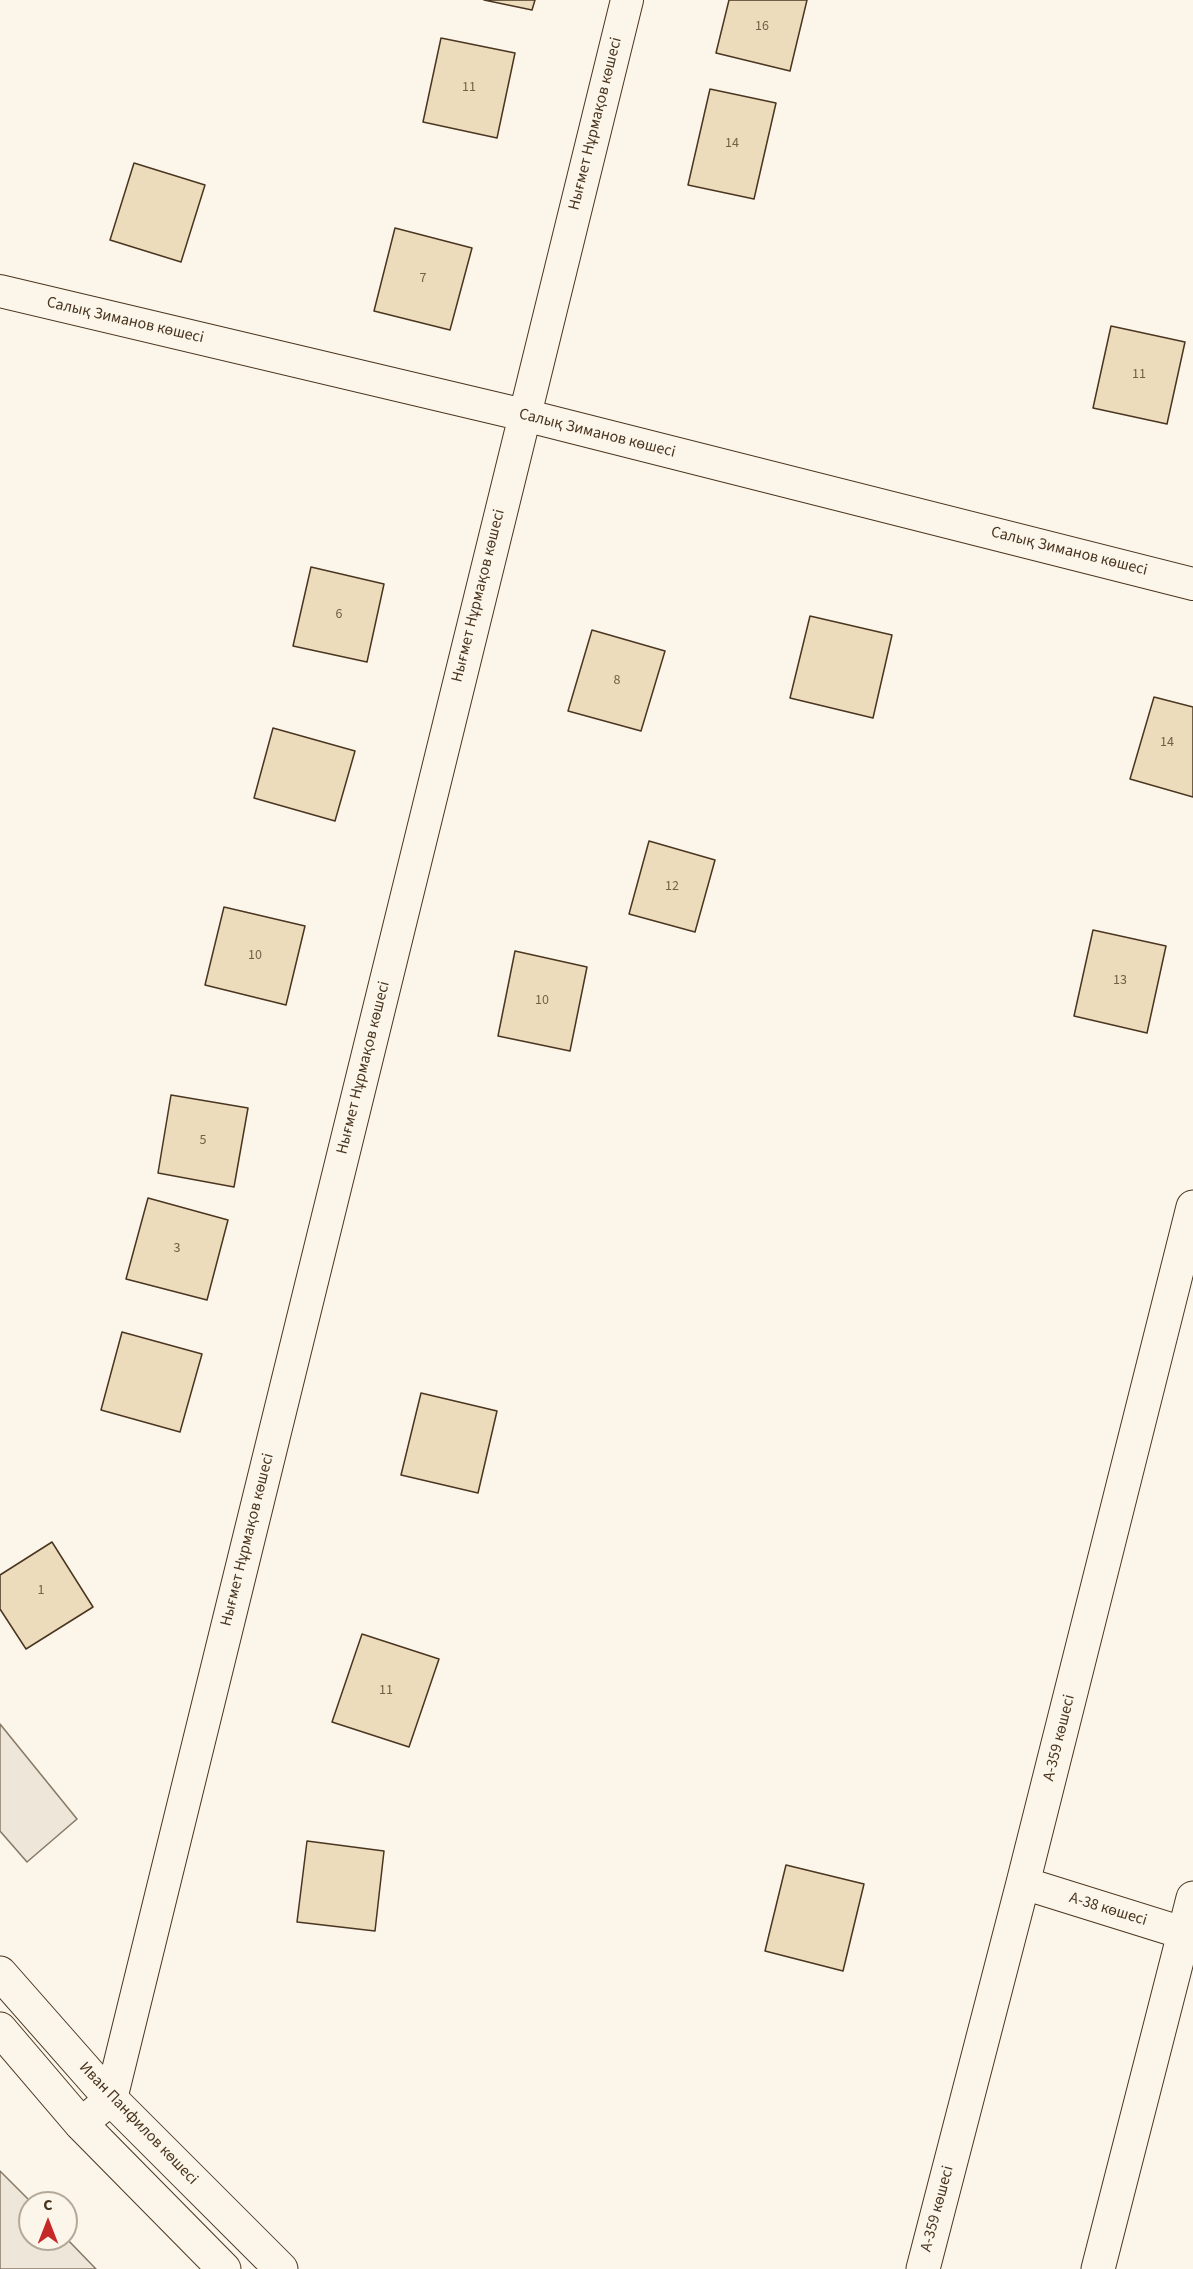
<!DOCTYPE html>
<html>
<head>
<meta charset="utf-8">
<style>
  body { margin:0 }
  #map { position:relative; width:1193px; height:2269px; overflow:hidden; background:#fbf6e9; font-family:"Source Sans 3",sans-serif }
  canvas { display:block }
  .north { position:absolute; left:18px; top:2191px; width:60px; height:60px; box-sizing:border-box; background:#fbf6e9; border:2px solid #b4a999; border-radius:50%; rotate:0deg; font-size:16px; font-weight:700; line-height:24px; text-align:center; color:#4a3520 }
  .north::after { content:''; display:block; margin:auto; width:21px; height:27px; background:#c62828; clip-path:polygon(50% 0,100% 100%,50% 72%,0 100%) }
</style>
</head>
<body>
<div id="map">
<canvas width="1193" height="2269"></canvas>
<div class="north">С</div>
</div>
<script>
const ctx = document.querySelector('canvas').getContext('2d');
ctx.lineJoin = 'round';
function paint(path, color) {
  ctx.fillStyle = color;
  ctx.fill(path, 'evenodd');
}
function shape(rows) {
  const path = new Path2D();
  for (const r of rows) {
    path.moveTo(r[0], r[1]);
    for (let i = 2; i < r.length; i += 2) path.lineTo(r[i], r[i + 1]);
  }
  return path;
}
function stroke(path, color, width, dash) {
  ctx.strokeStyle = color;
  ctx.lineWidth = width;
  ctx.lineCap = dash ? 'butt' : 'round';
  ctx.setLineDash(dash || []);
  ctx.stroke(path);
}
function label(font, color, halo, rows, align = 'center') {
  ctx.font = font + ' "Source Sans 3",sans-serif';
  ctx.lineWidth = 4.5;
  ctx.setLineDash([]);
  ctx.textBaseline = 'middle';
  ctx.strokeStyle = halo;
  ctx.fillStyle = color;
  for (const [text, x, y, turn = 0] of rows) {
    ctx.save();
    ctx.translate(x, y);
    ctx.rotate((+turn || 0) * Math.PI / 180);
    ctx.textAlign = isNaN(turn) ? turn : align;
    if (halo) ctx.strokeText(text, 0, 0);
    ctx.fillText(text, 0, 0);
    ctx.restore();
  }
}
const green = shape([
  [0,1724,77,1819,27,1862,0,1831,0,1724],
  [0,2171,32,2203,30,2203,30,2239,66,2238,96,2269,0,2269,0,2171]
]);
paint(green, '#ede6d9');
stroke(green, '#887966', 1.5);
const building = shape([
  [484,0,535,0,532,10,484,0],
  [729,0,807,0,790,71,716,53,729,0],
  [441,38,515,53,497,138,423,122,441,38],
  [710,89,776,103,754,199,688,185,710,89],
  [134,163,205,185,181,262,110,240,134,163],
  [395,228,472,248,450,330,374,311,395,228],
  [1111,326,1185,342,1167,424,1093,408,1111,326],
  [311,567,384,584,367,662,293,646,311,567],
  [810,616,892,635,873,718,790,698,810,616],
  [592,630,665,651,641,731,568,711,592,630],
  [1154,697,1193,707,1193,797,1130,779,1154,697],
  [273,728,355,751,335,821,254,798,273,728],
  [649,841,715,860,695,932,629,914,649,841],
  [224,907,305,926,286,1005,205,985,224,907],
  [1093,930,1166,946,1147,1033,1074,1016,1093,930],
  [515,951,587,967,570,1051,498,1036,515,951],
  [171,1095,248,1108,234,1187,158,1173,171,1095],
  [148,1198,228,1220,207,1300,126,1279,148,1198],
  [122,1332,202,1354,180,1432,101,1410,122,1332],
  [421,1393,497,1411,478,1493,401,1475,421,1393],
  [52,1542,93,1607,26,1649,0,1609,0,1575,52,1542],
  [362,1634,439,1659,409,1747,332,1722,362,1634],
  [307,1841,384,1851,375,1931,297,1922,307,1841],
  [786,1865,864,1884,843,1971,765,1951,786,1865]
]);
paint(building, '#ecdcbc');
stroke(building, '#4a3520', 1.5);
const street = shape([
  [0,291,524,415,1193,584],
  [1023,1883,1193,1936],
  [81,2124,111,2099,627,0]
]);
const secondary = shape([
  [0,1973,111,2099,281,2269],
  [0,2029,81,2124,224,2269],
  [923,2269,1023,1883,1193,1207],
  [1098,2269,1193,1898]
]);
stroke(street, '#4a3520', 34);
stroke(secondary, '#4a3520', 35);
stroke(street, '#fbf6e9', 32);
stroke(secondary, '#fbf6e9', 33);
label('14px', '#725f47', null, [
  ["16",762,27],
  ["11",469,88],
  ["14",732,144],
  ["7",423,279],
  ["11",1139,375],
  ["6",339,615],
  ["8",617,681],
  ["14",1167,743],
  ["12",672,887],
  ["10",255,956],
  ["13",1120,981],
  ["10",542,1001],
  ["5",203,1141],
  ["3",177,1249],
  ["1",41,1591],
  ["11",386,1691]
]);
label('16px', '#4a3520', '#fbf6e9', [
  ["Нығмет Нұрмақов көшесі",596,124,-76],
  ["Салық Зиманов көшесі",125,321,13],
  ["Салық Зиманов көшесі",597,434,14],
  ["Салық Зиманов көшесі",1069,552,14],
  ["Нығмет Нұрмақов көшесі",479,596,-76],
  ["Нығмет Нұрмақов көшесі",364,1068,-76],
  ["Нығмет Нұрмақов көшесі",248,1540,-76],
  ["А-359 көшесі",1060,1738,-76],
  ["А-38 көшесі",1108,1910,17],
  ["Иван Панфилов көшесі",138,2124,46],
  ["А-359 көшесі",938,2209,-75]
]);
</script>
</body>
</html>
